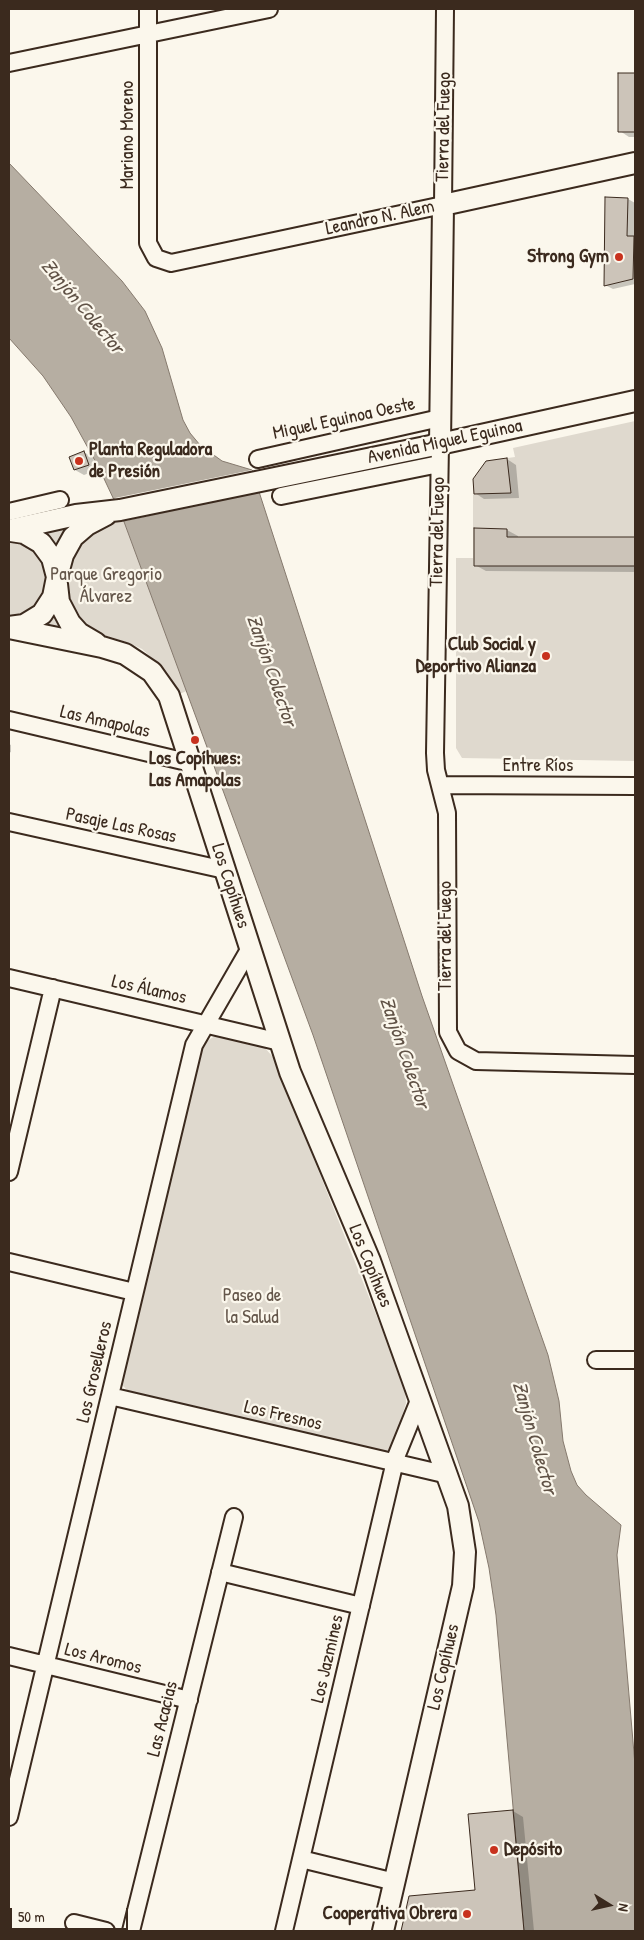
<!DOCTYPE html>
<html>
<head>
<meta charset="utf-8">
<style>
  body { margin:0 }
  #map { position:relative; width:644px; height:1940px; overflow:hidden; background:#fbf7ec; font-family:"Patrick Hand",sans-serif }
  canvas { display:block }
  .frame { position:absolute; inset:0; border:10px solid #3b2a1e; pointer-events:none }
  .north { position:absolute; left:584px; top:1880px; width:50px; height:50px; -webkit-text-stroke:4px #fbf7ec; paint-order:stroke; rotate:100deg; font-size:14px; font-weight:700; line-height:20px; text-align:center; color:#3b2a1e }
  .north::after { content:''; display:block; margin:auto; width:18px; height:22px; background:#3b2a1e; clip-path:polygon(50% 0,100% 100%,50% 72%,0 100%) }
  .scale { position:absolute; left:10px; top:1908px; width:118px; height:22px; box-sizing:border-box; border:2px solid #3b2a1e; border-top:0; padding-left:6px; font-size:15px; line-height:18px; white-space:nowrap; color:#3b2a1e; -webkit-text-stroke:4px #fbf7ec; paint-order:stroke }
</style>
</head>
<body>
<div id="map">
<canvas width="644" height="1940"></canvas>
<div class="frame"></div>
<div class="north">N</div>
<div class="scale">50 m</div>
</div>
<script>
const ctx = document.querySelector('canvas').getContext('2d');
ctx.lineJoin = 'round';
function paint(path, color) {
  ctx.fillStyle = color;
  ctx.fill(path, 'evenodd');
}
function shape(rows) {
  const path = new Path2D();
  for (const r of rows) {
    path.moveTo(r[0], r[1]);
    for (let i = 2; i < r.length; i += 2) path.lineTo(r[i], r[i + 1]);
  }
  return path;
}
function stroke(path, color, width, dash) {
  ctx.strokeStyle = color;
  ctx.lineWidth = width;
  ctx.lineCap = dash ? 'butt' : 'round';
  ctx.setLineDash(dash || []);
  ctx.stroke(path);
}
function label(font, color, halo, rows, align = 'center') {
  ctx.font = font + ' "Patrick Hand",sans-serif';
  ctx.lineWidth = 4.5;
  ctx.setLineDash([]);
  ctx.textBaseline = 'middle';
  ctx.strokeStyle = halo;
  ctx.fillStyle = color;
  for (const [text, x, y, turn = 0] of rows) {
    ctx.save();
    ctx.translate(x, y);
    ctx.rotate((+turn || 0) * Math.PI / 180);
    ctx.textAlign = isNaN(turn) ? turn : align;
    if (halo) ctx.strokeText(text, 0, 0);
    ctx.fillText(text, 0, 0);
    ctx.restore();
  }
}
paint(shape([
  [635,421,635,761,462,758,456,748,456,558,473,558,473,479,486,461,515,457,513,448],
  [123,519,187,691,179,694,167,672,142,649,129,643,98,633,86,625,70,603,67,574,68,566,79,545,91,533,110,522],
  [72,525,58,546,45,533,45,531],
  [9,538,14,538,42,553,50,583,36,610,9,620],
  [53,613,66,629,41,627],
  [217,1035,264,1047,273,1057,405,1387,406,1403,393,1445,386,1452,129,1392,121,1384,196,1058,205,1042]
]), '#dfd9ce');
const water = shape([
  [9,163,122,281,145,311,162,348,183,420,190,433,200,445,222,461,252,470,422,996,548,1355,559,1401,563,1441,571,1471,577,1485,586,1495,621,1525,617,1555,635,1765,635,1931,524,1931,496,1615,489,1568,479,1522,313,1035,123,519,99,468,71,417,43,376,9,338,9,163]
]);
paint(water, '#b6aea2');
stroke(water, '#85796d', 1);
paint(shape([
  [252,470,258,492,125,521,115,498]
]), '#fbf7ec');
paint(shape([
  [619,74,635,74,635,137,629,137,620,131],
  [628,199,635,203,635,284,613,289,605,285],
  [84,452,93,458,97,470,84,475,75,470],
  [507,459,516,465,519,498,484,499,475,493],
  [507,530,518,536,518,539,635,539,635,572,486,571,475,565],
  [9,744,11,745,11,752,9,753],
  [513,1811,523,1817,534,1931,402,1931,410,1897,476,1891]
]), '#0003');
const building = shape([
  [618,73,635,73,635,132,618,132,618,73],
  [605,197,628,198,627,236,634,236,633,279,604,286,605,197],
  [84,451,89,465,74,470,69,457,84,451],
  [507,458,511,493,474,494,473,479,486,461,507,458],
  [474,528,507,529,507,537,635,537,635,566,474,566,474,528],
  [513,1810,524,1931,401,1931,409,1896,475,1890,468,1814,513,1810]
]);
paint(building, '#ccc4b9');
stroke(building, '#3b2a1e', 1);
const minor = shape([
  [148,9,148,243,156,258,171,263,443,205,445,9],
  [9,63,269,9],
  [440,444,435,753,436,770,447,813,448,1032,458,1051,476,1061,635,1065],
  [258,459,440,418],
  [281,496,439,464],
  [9,512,60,500],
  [9,720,191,763],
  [440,785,635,786],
  [9,822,225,870],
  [9,978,280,1042],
  [9,1172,53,988],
  [9,1262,134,1292],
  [596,1360,635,1360],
  [110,1396,448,1475],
  [220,1572,361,1606],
  [9,1656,189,1700],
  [9,1817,194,1045,250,948],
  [301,1859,395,1882],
  [74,1923,106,1931],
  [131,1931,234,1517],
  [284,1931,396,1457,420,1398]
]);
const major = shape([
  [440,444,443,205,635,163],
  [9,530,76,515,120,510,440,444,635,401],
  [57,577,63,555,73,537,87,525,106,515],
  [57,584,59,602,70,623,79,633,96,643],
  [9,627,24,625,42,614,53,597,57,577,52,558,41,543,24,533,11,531],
  [9,628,102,647,125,654,152,672,169,696,290,1072,370,1261,458,1506,465,1552,463,1586,383,1931]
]);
stroke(minor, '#3b2a1e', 20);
stroke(major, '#3b2a1e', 24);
stroke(minor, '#fbf7ec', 16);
stroke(major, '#fbf7ec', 20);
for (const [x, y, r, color] of [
  [619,257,5,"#c8321e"],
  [79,461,5,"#c8321e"],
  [546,656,5,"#c8321e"],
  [195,740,5,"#c8321e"],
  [494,1850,5,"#c8321e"],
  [467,1914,5,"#c8321e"]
]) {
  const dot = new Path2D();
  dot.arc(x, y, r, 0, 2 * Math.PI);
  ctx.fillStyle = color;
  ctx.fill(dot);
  stroke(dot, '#fbf7ec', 2);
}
label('19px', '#3b2a1e', '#fbf7ec', [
  ["Tierra del Fuego",444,127,-89],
  ["Mariano Moreno",128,135,-90],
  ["Leandro N. Alem",380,218,-12],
  ["Miguel Eguinoa Oeste",344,419,-12],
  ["Avenida Miguel Eguinoa",445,442,-12],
  ["Tierra del Fuego",438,532,-89],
  ["Las Amapolas",105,722,13],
  ["Entre Ríos",538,766],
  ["Pasaje Las Rosas",121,826,12],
  ["Los Copíhues",230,886,72],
  ["Tierra del Fuego",446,936,-90],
  ["Los Álamos",149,990,13],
  ["Los Copíhues",370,1266,68],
  ["Los Groselleros",95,1372,-77],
  ["Los Fresnos",283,1416,13],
  ["Los Aromos",103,1659,14],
  ["Los Jazmines",328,1659,-77],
  ["Los Copíhues",444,1667,-77],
  ["Las Acacias",163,1719,-76]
]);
label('bold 19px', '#3b2a1e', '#fbf7ec', [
  ["Strong Gym",609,257],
  ["Planta Reguladora",89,450,"left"],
  ["de Presión",89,472,"left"],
  ["Club Social y",536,645],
  ["Deportivo Alianza",536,667],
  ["Los Copíhues:",195,759,"center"],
  ["Las Amapolas",195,781,"center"],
  ["Depósito",504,1850,"left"],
  ["Cooperativa Obrera",457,1914]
], 'right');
label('19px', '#64564a', '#fbf7ec', [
  ["Parque Gregorio",106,575],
  ["Álvarez",106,597],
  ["Paseo de",252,1296],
  ["la Salud",252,1318]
]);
label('italic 20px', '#605246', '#fbf7ec', [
  ["Zanjón Colector",82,307,50],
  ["Zanjón Colector",271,671,71],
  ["Zanjón Colector",404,1053,71],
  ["Zanjón Colector",534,1438,74]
]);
</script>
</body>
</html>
